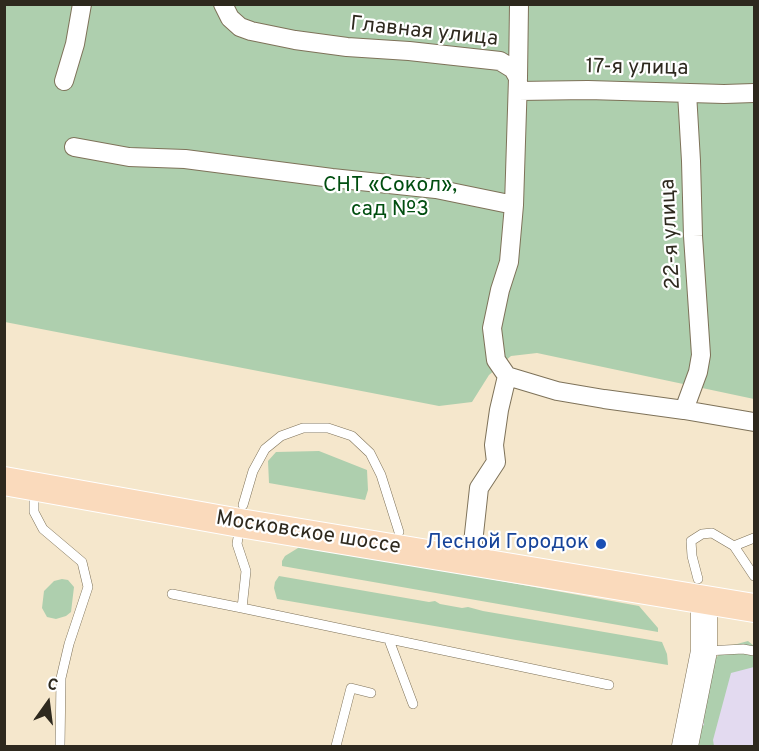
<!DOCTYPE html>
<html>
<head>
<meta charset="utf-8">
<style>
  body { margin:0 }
  #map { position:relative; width:759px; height:751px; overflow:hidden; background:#f5e7cc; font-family:Overpass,sans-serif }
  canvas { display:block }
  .frame { position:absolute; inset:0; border:6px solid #2e291e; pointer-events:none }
  .north { position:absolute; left:18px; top:673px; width:60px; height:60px; -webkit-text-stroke:4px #fff; paint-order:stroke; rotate:14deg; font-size:16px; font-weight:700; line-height:24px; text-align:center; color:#2e291e }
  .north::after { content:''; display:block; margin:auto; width:21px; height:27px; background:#2e291e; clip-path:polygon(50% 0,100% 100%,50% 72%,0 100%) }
</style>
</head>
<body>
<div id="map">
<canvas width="759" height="751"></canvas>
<div class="frame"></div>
<div class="north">С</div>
</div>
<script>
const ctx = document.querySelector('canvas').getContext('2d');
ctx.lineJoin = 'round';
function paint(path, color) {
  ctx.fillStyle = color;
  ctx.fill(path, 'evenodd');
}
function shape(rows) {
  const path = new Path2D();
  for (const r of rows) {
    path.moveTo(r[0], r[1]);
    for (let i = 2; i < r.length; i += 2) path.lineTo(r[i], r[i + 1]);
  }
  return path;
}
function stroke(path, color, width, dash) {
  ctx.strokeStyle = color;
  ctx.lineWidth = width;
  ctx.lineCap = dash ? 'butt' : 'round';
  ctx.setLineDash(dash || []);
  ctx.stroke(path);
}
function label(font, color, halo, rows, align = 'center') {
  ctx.font = font + ' Overpass,sans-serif';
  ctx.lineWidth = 4.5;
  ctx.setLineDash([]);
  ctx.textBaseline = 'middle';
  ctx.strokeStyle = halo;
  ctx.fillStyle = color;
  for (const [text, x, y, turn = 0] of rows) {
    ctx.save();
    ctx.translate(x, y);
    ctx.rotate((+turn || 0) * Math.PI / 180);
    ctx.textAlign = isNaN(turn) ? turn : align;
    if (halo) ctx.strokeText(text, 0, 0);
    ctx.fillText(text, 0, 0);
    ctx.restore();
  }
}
paint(shape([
  [754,663,754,746,696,746,713,664]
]), '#e3daf0');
paint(shape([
  [4,5,754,5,754,399,537,353,511,356,489,375,472,402,439,406,5,322],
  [319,451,367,470,368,490,365,500,269,483,268,461,276,452],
  [302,539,483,567,490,579,639,606,658,628,658,632,282,566,282,561,285,556,298,548],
  [279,576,429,602,435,601,440,604,462,608,468,607,483,611,662,642,667,654,668,665,516,640,277,599,274,588,275,582],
  [62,579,68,580,74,587,71,612,66,616,56,619,47,617,42,608,44,591,54,581],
  [748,641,754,646,754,667,731,673,713,740,714,746,690,746,686,734,704,725,702,704,714,660,726,647]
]), '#aecfae');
const lane = shape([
  [34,488,34,512,43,529,82,562,88,587,69,644,61,678,60,746],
  [243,505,253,471,265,449,281,436,303,428,328,428,352,436,370,453,381,475,399,532],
  [240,525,237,544,246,571,242,608,609,685],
  [734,546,754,538],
  [698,579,692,556,691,541,702,534,712,533,734,546,754,576],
  [172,594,242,608],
  [389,640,413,704],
  [706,651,743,649,754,651],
  [336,746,351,688,371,693]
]);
const street = shape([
  [223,4,230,18,240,27,251,31,295,40,347,47,409,51,500,61,513,69,518,78,514,205,509,262,500,290,492,328,496,360,507,376,499,410,494,445,496,462,479,488,473,543],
  [518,78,519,4],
  [64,81,75,44,82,4],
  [518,91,588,90,724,94,754,93],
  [74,147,129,157,185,159,332,178,436,189,514,205],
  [507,376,557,391,604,399,684,410,698,372,701,355,693,236,691,161,687,93],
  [684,410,754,422]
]);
const secondary = shape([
  [685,746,704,651,704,599]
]);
const primary = shape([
  [4,481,240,523,754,608]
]);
stroke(lane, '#7e7259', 10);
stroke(street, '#7e7259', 20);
stroke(secondary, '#7e7259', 27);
stroke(primary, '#fff', 30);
stroke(lane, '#fff', 9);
stroke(street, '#fff', 18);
stroke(secondary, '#fff', 26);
stroke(primary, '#fadabc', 28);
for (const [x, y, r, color] of [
  [601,544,6,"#1a4fb4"]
]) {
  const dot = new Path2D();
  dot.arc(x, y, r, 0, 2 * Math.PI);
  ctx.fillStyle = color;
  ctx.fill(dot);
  stroke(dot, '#fff', 2);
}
label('21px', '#2e291e', '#fff', [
  ["Главная улица",424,33,6],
  ["17-я улица",637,69,1],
  ["22-я улица",672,234,-93],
  ["Московское шоссе",308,534,9]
]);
label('21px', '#014e10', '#fff', [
  ["СНТ «Сокол»,",390,187],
  ["сад №3",390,211]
]);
label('21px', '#164399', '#fff', [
  ["Лесной Городок",589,544]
], 'right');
</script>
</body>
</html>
